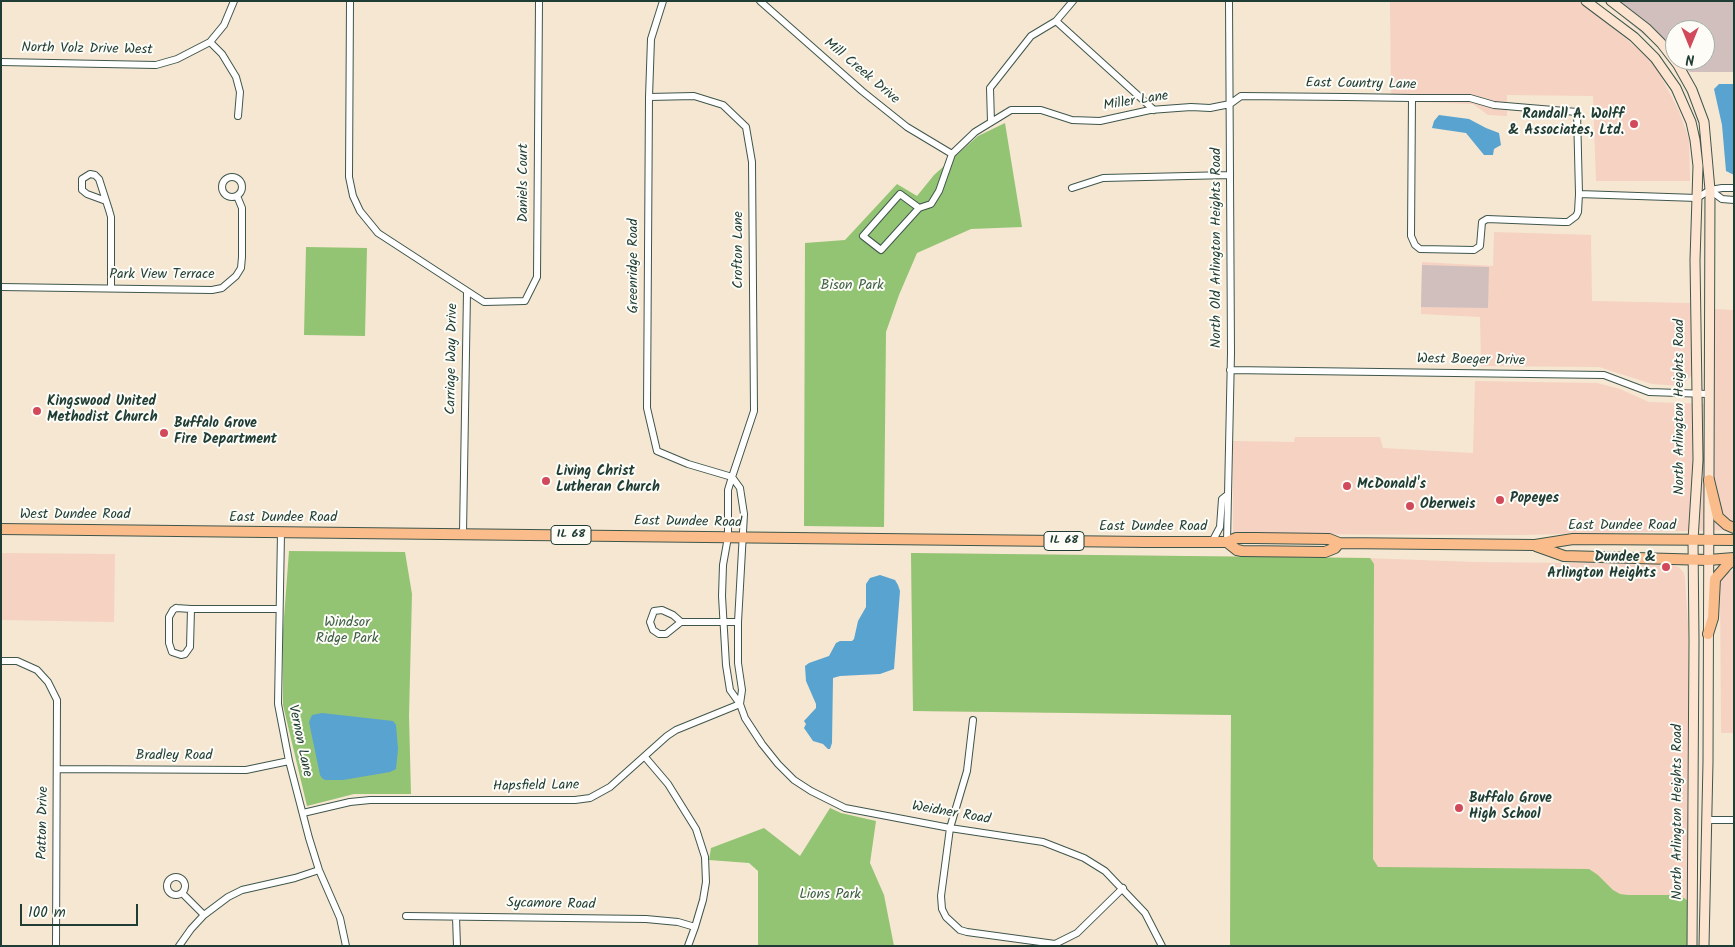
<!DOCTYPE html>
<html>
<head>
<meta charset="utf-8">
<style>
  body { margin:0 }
  #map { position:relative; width:1735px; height:947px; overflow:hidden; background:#f6e7d2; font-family:Kalam,sans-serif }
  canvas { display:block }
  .frame { position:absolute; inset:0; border:2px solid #1f3d34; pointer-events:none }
  .north { position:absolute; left:1665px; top:20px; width:50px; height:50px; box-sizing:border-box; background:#fdfcf7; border:1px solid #a4b0a9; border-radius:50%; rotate:180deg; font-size:14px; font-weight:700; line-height:20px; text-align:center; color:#1f3d34 }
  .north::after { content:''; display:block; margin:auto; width:18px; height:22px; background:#d1495b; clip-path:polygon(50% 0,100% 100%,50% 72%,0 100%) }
  .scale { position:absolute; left:20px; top:904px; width:118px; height:22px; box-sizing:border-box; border:2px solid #1f3d34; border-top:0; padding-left:6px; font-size:15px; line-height:18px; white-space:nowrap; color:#1f3d34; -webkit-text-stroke:4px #fdfcf7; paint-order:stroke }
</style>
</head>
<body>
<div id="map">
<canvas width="1735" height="947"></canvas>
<div class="frame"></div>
<div class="north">N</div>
<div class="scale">100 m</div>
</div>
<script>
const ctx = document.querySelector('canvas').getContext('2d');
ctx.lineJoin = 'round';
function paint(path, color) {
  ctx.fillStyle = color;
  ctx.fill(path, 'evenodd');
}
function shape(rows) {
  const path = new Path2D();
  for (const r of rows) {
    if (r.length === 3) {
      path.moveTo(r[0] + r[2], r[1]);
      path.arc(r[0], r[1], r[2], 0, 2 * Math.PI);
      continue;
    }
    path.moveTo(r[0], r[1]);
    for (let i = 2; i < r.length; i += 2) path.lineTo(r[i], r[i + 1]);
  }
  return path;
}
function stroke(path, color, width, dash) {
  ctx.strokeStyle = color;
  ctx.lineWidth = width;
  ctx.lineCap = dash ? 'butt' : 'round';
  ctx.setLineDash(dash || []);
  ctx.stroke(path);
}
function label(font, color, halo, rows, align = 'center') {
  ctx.font = font + ' Kalam,sans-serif';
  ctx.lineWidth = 4;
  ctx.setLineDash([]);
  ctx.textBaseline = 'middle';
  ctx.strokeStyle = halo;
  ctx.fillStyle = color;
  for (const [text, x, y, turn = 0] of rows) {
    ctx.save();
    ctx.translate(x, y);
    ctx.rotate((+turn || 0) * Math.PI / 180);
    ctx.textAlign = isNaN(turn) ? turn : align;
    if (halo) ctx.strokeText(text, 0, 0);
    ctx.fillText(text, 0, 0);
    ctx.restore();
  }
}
paint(shape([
  [1390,1,1580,1,1653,61,1679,111,1689,139,1690,181,1596,181,1593,96,1507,95,1507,116,1488,115,1473,104,1391,101],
  [1494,232,1591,235,1592,301,1690,303,1692,375,1681,386,1652,384,1599,367,1481,366,1480,317,1421,314,1422,262,1493,266],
  [1714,309,1734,310,1734,530,1519,535,1233,534,1233,441,1294,442,1295,437,1380,437,1383,448,1473,453,1475,381,1597,383,1620,389,1649,402,1713,404],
  [1,553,115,554,114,622,1,620],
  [911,553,1365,558,1473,562,1669,564,1679,567,1684,573,1685,579,1688,624,1688,946,1230,946,1231,715,913,711],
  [1734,570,1734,733,1721,733,1720,581,1725,574]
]), '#f5d2c2');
paint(shape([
  [1603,1,1734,1,1734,72,1690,72,1675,60,1705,60,1705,30,1675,30,1675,60],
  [1422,265,1489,267,1488,308,1421,307]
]), '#d1bfbd');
paint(shape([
  [1005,123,1022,227,971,229,917,253,899,295,886,332,884,527,804,526,805,243,845,240,897,184,917,196,934,175,978,136],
  [306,247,367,248,365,336,304,335],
  [289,551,405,552,412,594,409,716,411,794,354,794,307,806,283,705,283,631],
  [911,553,1370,558,1374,564,1373,859,1378,867,1589,869,1598,875,1613,890,1620,894,1628,895,1678,895,1684,898,1688,901,1688,946,1230,946,1231,715,913,711],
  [830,808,841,813,876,821,870,863,884,895,894,946,758,946,758,871,749,863,709,860,711,848,764,828,800,856]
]), '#93c473');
paint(shape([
  [1719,84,1734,84,1734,175,1726,171,1722,125,1714,89],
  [1439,115,1469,119,1486,128,1499,133,1501,145,1494,149,1493,155,1484,155,1466,133,1432,128,1434,121],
  [880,575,895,580,898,585,900,591,894,669,880,674,840,676,833,678,832,743,830,749,828,749,823,744,813,741,804,728,806,724,804,721,816,708,816,704,806,681,805,666,809,663,829,656,836,643,840,641,852,641,854,639,858,621,866,607,866,584,870,578],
  [322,713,393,721,396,725,398,749,396,769,390,772,343,780,325,780,322,778,320,775,309,722,312,715]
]), '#58a3d0');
const street = shape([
  [350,1,349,177,353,196,360,211,378,233,484,302,525,301,537,277,539,1],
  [760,1,862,91,907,127,952,154],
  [1056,21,1154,110],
  [210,42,222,54,236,77,240,92,238,116],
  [1,62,156,65,177,59,210,42,224,25,234,1],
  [649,97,694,96,723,105,746,127,752,162,754,411,732,477,688,464,657,451,647,408,649,97,651,39,663,1],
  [991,122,990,88,1031,36,1056,21,1073,1],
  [232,187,10],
  [1072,188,1103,178,1230,175],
  [1734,188,1722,188,1710,190,1722,199,1734,200],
  [1579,194,1697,198,1710,190],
  [106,201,87,194,82,190,82,179,90,174,95,175,99,179,109,210,111,217,111,288],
  [919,208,900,194,863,236,881,250,919,208,931,204,939,191,952,154,975,132,1011,110,1041,110,1072,120,1100,121,1150,110,1191,107,1210,108,1230,104,1241,96,1346,97,1412,98,1470,98,1494,105,1577,112,1579,194,1578,212,1576,216,1568,222,1563,222,1487,219,1482,222,1480,246,1474,250,1420,249,1415,245,1411,236,1412,98],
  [1,287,212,290,222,288,236,276,241,268,242,257,242,208,237,196],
  [1230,370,1604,375,1649,392,1708,394],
  [281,533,278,704,289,761,309,838,319,870,340,918,346,946],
  [463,533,467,292],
  [1212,542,1220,527,1222,499,1227,495],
  [1227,542,1231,353,1229,1],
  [176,608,191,609,190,647,185,654,181,655,172,652,169,643,169,617,173,610,176,608],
  [191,609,278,609],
  [681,622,673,615,662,610,654,611,650,622,653,630,659,634,666,634,681,622,738,622],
  [1,661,17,661,37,670,48,682,57,700,56,946],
  [740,704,742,690,738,663,738,622,744,514,740,488,732,477,728,490,728,537,723,565,722,596,726,665,730,690,740,704,745,718,762,744,778,764,794,780,811,791,845,808,950,828,1043,842,1084,858,1105,871,1145,913,1162,946],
  [973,720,967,771,950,828,941,896,942,909,946,917,960,930,967,932,1055,944,1077,933,1123,888],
  [645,757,668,784,696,829,705,857,706,882,703,900,695,927,688,946],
  [58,769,246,770,289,761],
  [303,813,350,802,370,800,575,800,590,798,610,787,667,736,676,730,740,704],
  [1706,820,1734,820],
  [176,886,9],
  [182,893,204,915],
  [406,916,646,919,678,922,695,927],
  [456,917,457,946],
  [179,946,191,929,204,915,228,897,242,890,295,878,319,870]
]);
const secondary = shape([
  [1586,1,1634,37,1655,58,1676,88,1691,122,1695,140,1698,166,1695,260,1698,460,1693,540,1694,641,1692,946],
  [1611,1,1646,28,1661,43,1678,65,1692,90,1704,122,1710,190,1708,762,1704,946]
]);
const primary = shape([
  [1709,480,1718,517,1727,525,1734,528],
  [1,529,1146,542,1227,542,1236,538,1255,538,1329,539,1339,543,1535,545,1573,539,1734,540],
  [1227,542,1237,550,1242,551,1325,552,1335,548,1339,543],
  [1536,546,1564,556,1708,560,1734,558],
  [1708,634,1713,618,1715,579,1728,564,1734,560]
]);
stroke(street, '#3f564c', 8);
stroke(secondary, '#3f564c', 11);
stroke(primary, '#3f564c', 12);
stroke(street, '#fff', 6);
stroke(secondary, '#fde4d0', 9);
stroke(primary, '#f9bc8a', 10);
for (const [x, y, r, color] of [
  [1634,124,5,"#d1495b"],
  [37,411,5,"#d1495b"],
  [164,433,5,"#d1495b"],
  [546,481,5,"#d1495b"],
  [1347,486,5,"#d1495b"],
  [1500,500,5,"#d1495b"],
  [1410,506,5,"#d1495b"],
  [1666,567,5,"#d1495b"],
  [1459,808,5,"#d1495b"]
]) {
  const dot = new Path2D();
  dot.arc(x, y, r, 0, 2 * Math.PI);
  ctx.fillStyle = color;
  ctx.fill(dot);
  stroke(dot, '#fdfcf7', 2);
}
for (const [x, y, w] of [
  [571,535,40],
  [1064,541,40]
]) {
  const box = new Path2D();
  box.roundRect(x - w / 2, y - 9.5, w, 19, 4);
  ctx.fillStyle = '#fdfcf7';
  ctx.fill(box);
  stroke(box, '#1f3d34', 1);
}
label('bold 12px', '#1f3d34', null, [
  ["IL 68",571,535],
  ["IL 68",1064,541]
]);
label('14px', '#1f3d34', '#fdfcf7', [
  ["North Volz Drive West",87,50,1],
  ["Mill Creek Drive",861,72,40],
  ["East Country Lane",1361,85,1],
  ["Miller Lane",1136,102,-9],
  ["Daniels Court",525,183,-90],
  ["North Old Arlington Heights Road",1218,248,-90],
  ["Crofton Lane",740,250,-90],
  ["Greenridge Road",635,266,-90],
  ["Park View Terrace",162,276],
  ["Carriage Way Drive",453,359,-89],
  ["West Boeger Drive",1471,361,1],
  ["North Arlington Heights Road",1681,407,-90],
  ["West Dundee Road",75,516],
  ["East Dundee Road",283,519],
  ["East Dundee Road",688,523,1],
  ["East Dundee Road",1622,527],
  ["East Dundee Road",1153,528],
  ["Vernon Lane",299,741,78],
  ["Bradley Road",174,757],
  ["Hapsfield Lane",536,787,-1],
  ["North Arlington Heights Road",1679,812,-90],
  ["Weidner Road",951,814,10],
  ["Patton Drive",44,823,-89],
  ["Sycamore Road",551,905,1]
]);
label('bold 14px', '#1f3d34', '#fdfcf7', [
  ["Randall A. Wolff",1624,116,"right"],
  ["& Associates, Ltd.",1624,132,"right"],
  ["Kingswood United",47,403],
  ["Methodist Church",47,419],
  ["Buffalo Grove",174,425],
  ["Fire Department",174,441],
  ["Living Christ",556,473],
  ["Lutheran Church",556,489],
  ["McDonald's",1357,486],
  ["Popeyes",1510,500],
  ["Oberweis",1420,506],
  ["Dundee &",1656,559,"right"],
  ["Arlington Heights",1656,575,"right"],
  ["Buffalo Grove",1469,800],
  ["High School",1469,816]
], 'left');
label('14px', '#3c5f44', '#fdfcf7', [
  ["Bison Park",852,287],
  ["Windsor",347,624],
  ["Ridge Park",347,640],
  ["Lions Park",830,896]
]);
</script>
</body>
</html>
